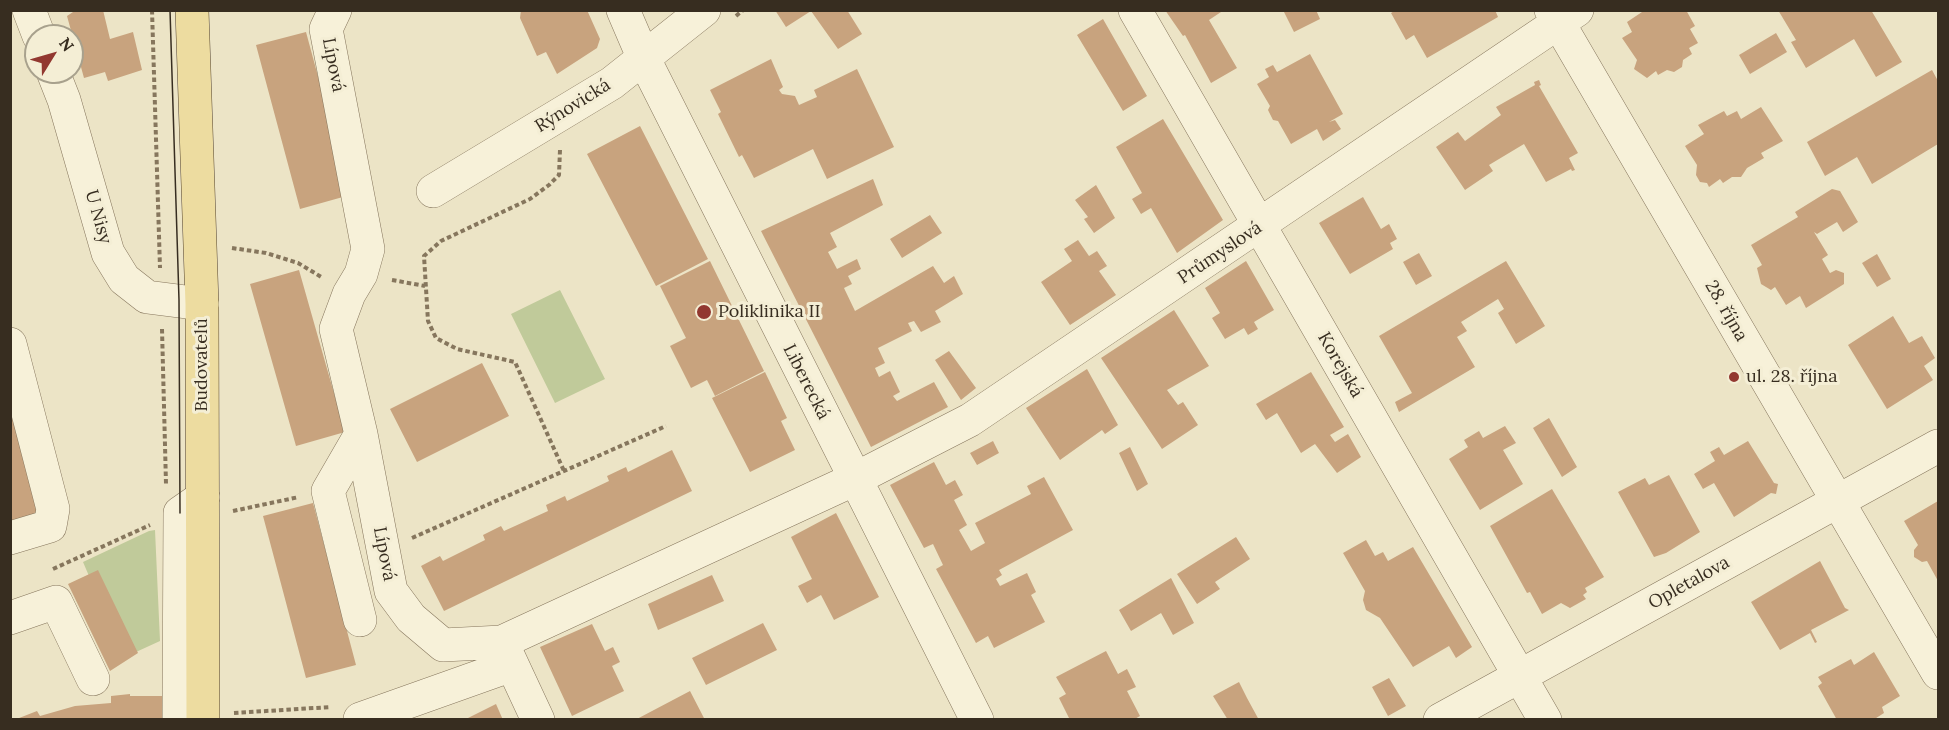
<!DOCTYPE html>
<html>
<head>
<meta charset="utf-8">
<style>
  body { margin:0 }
  #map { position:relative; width:1949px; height:730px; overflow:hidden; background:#ece4c6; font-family:Lora,serif }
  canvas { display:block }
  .frame { position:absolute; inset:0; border:12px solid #372d20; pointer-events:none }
  .north { position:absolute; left:24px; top:24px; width:60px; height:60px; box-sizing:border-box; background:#f4eed5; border:2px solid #a8a18d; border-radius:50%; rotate:53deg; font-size:16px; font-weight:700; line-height:24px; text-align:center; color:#372d20 }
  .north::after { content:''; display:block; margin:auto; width:21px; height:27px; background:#923830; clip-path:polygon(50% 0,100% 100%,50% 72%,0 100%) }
</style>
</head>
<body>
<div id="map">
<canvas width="1949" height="730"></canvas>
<div class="frame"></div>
<div class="north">N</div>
</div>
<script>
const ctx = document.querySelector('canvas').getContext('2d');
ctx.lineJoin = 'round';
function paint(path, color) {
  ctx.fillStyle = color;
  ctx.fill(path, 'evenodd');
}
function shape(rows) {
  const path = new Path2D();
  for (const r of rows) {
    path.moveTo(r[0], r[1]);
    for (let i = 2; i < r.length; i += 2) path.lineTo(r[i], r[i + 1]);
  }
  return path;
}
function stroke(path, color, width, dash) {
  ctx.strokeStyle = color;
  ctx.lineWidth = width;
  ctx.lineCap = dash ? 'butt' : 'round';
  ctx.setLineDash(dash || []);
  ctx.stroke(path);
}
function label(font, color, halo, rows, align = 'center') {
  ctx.font = font + ' Lora,serif';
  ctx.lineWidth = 6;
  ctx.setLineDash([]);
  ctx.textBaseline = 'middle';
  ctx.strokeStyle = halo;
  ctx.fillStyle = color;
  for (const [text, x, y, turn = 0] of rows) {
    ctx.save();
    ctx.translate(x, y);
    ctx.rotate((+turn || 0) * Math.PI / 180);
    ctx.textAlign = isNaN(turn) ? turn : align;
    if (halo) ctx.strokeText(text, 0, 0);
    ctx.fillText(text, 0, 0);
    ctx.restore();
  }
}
paint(shape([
  [560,290,605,379,555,403,511,314],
  [155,530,160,641,136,652,98,572,89,576,83,562,149,531]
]), '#c0ca9a');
paint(shape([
  [76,10,103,10,110,39,133,32,142,70,108,81,105,72,84,78,67,16],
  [521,10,587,10,600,39,597,48,557,74,546,52,537,56,520,18],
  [775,10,847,10,862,34,838,49,811,11,786,27],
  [1165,10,1224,10,1209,20,1237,68,1211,83,1185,35,1183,36],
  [1283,10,1316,10,1320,19,1294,32],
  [1396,10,1495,10,1498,17,1427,58,1414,35,1406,40,1391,13],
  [1645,10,1686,10,1695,26,1690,29,1698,43,1689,48,1692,54,1683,60,1682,67,1674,72,1667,70,1658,75,1656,71,1647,78,1634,69,1637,60,1622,38,1632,32,1627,22],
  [1778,10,1871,10,1902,62,1876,77,1854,39,1806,68,1791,42,1796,40],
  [1103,19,1147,96,1123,111,1077,35],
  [306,32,350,195,300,209,256,45],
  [1776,33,1787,52,1750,74,1739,55],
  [1310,54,1343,114,1329,122,1335,120,1341,129,1323,141,1317,129,1291,144,1278,121,1273,120,1268,110,1270,106,1257,84,1269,77,1265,69,1273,65,1277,72],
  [771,59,783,87,779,90,782,94,795,96,799,105,817,97,814,90,857,69,894,147,827,179,813,149,754,178,742,155,739,157,718,114,721,112,710,90],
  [1932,70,1938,81,1938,144,1872,184,1857,157,1825,176,1807,142],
  [1539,80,1541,85,1539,86,1578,153,1569,158,1575,170,1572,171,1571,169,1546,182,1524,144,1489,165,1493,171,1465,190,1436,147,1458,132,1465,141,1501,115,1496,107,1535,85,1534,82],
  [1761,107,1783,141,1761,153,1764,158,1747,168,1741,177,1732,177,1723,183,1720,179,1709,187,1707,183,1700,182,1696,175,1697,165,1685,146,1704,134,1698,125,1724,111,1727,116,1737,111,1741,119],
  [1163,119,1223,220,1177,253,1151,208,1141,214,1132,199,1142,193,1116,147],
  [640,126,708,259,656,286,587,154],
  [873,179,883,205,830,233,837,247,828,252,837,269,857,259,861,269,848,276,852,284,844,288,855,311,933,266,944,283,954,276,963,294,935,311,941,322,921,332,914,321,908,323,912,331,878,348,885,363,875,368,879,377,890,371,900,392,893,396,897,401,934,382,948,407,871,447,761,231],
  [1096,185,1115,218,1094,233,1084,219,1088,217,1075,200],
  [1832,189,1840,191,1858,222,1843,232,1837,222,1817,234,1814,232,1828,255,1822,259,1830,273,1836,270,1844,273,1844,284,1806,308,1800,296,1786,305,1775,287,1771,290,1761,284,1757,268,1762,265,1751,245,1798,217,1795,212],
  [1363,197,1381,229,1389,224,1397,239,1390,243,1393,249,1350,274,1319,223],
  [930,215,942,233,902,258,890,239],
  [1078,240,1089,256,1097,251,1107,266,1099,271,1116,295,1070,325,1041,282,1072,261,1064,249],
  [1419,253,1432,276,1416,285,1403,262],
  [1877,254,1891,279,1877,287,1862,263],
  [710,261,764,371,715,396,707,380,691,388,670,346,686,338,660,286],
  [1246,261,1274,310,1254,322,1258,329,1248,335,1244,328,1225,339,1212,318,1220,313,1205,288],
  [1506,261,1545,326,1516,344,1498,313,1504,309,1498,299,1461,322,1467,331,1457,337,1475,367,1399,412,1395,402,1412,393,1379,336],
  [299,270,345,432,296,446,250,284],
  [1174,310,1209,366,1167,390,1178,405,1183,402,1198,425,1162,449,1101,358],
  [1893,316,1909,343,1922,336,1935,358,1924,366,1933,380,1887,409,1848,345],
  [949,351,976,388,961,400,935,360],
  [482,363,509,416,417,462,390,409],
  [1087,369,1118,425,1105,434,1102,430,1060,460,1026,408],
  [765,372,787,418,781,421,795,450,750,472,712,398],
  [1311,372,1344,427,1330,435,1335,442,1348,434,1361,457,1337,473,1315,444,1301,453,1277,413,1266,420,1256,404],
  [10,388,43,513,10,522],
  [1549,418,1577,467,1562,477,1533,428],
  [1505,426,1516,443,1503,450,1523,484,1480,510,1449,459,1468,447,1464,440,1479,431,1483,438],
  [993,441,999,453,977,465,970,453],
  [1748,441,1774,483,1778,484,1776,494,1771,493,1734,517,1714,483,1703,489,1694,474,1715,461,1710,452,1719,447,1724,455],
  [1130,447,1148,484,1137,491,1119,453],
  [672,450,692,491,444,611,421,566,440,556,443,561,485,540,483,535,501,526,504,531,548,511,546,505,565,496,567,501,609,481,607,476,626,467,628,472],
  [934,462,946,485,955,480,963,495,954,500,967,525,959,530,971,551,985,543,975,523,1031,494,1027,486,1044,477,1073,530,999,570,1002,575,996,579,1000,586,1027,573,1036,592,1031,595,1045,622,994,648,988,636,976,643,936,569,943,565,933,544,924,548,890,485],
  [1669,475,1700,532,1666,553,1654,557,1618,492,1645,478,1649,485],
  [1552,489,1604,577,1585,588,1587,592,1583,595,1586,599,1570,608,1561,603,1542,614,1530,592,1527,593,1490,526],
  [1938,501,1938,581,1927,561,1922,562,1914,557,1914,550,1918,545,1904,521],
  [313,503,356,665,306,678,263,516],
  [836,513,879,597,834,620,821,595,807,603,798,586,812,579,791,537],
  [1236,537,1250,559,1215,582,1220,589,1197,604,1177,574],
  [1366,540,1375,556,1383,552,1388,561,1413,547,1472,647,1456,658,1449,646,1413,667,1380,618,1366,610,1363,600,1365,591,1343,553],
  [1820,561,1845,608,1849,610,1811,630,1817,642,1815,643,1810,633,1780,650,1751,602],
  [98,570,138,653,110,671,68,584],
  [712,575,724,601,658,630,648,604],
  [1171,578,1194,623,1173,635,1161,613,1131,631,1119,610],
  [763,623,777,650,706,685,692,658],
  [592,624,605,651,613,647,620,662,612,666,624,691,572,716,540,647],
  [1106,651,1118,674,1127,669,1136,687,1127,691,1140,716,1133,720,1070,720,1059,698,1066,694,1056,677],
  [1874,652,1900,696,1882,707,1884,713,1873,720,1837,720,1818,686,1822,683,1818,677,1851,659,1854,665],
  [1389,678,1406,706,1388,716,1372,687],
  [1239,682,1247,698,1259,720,1228,720,1213,696],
  [690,691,705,720,635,720],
  [130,694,130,696,162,696,162,720,14,720,37,711,40,716,75,706,111,703,111,696],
  [496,704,503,720,464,720]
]), '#c8a37e');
const minor = shape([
  [29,10,39,36],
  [335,10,326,29,368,249,361,274,349,294,336,329,361,434,391,591,411,618,443,645,502,642,855,479,970,420,1577,10],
  [623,10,644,59,977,720],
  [1135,10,1545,720],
  [1551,10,1938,673],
  [53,72,64,100,108,253,124,279,147,297,202,304],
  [433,191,612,83,704,10],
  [10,344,53,509,50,526,10,538],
  [10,618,56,602,93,679],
  [360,620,328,491,361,434],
  [504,647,538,720],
  [360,719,512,665],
  [179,720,180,513,203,497],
  [1440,720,1938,446]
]);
const major = shape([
  [192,10,202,304,203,720]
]);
stroke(minor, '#86765d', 34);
stroke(major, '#544431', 34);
stroke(shape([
  [152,10,160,268],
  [736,16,743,10],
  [560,150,559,175,549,185,530,199,441,241,424,256,428,321,436,338,457,349,515,362,564,471],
  [232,248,266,253,298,263,323,278],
  [392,280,425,286],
  [162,329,166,484],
  [233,511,299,497],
  [412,538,666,426],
  [53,569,150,525],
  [234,713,331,707]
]), '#86765d', 4, [4.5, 3]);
stroke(minor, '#f7f1d9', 33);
stroke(major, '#eddca0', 33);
stroke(shape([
  [170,10,179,300,180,513]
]), '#372d20', 1.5);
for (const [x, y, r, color] of [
  [704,312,8,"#923830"],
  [1734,377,6,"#923830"]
]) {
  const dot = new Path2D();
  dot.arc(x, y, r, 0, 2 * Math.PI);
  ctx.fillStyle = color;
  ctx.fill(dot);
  stroke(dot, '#f4eed5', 2);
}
label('18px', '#372d20', '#f4eed5', [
  ["Lípová",333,65,79],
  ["Rýnovická",573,106,-32],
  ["U Nisy",98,217,74],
  ["Průmyslová",1220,253,-34],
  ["28. října",1726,311,60],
  ["Budovatelů",202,365,-90],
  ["Korejská",1340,365,60],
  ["Liberecká",806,382,63],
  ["Lípová",384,554,79],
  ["Opletalova",1689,583,-29]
]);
label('18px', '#372d20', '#f4eed5', [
  ["Poliklinika II",718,312],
  ["ul. 28. října",1746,377]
], 'left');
</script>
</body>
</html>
